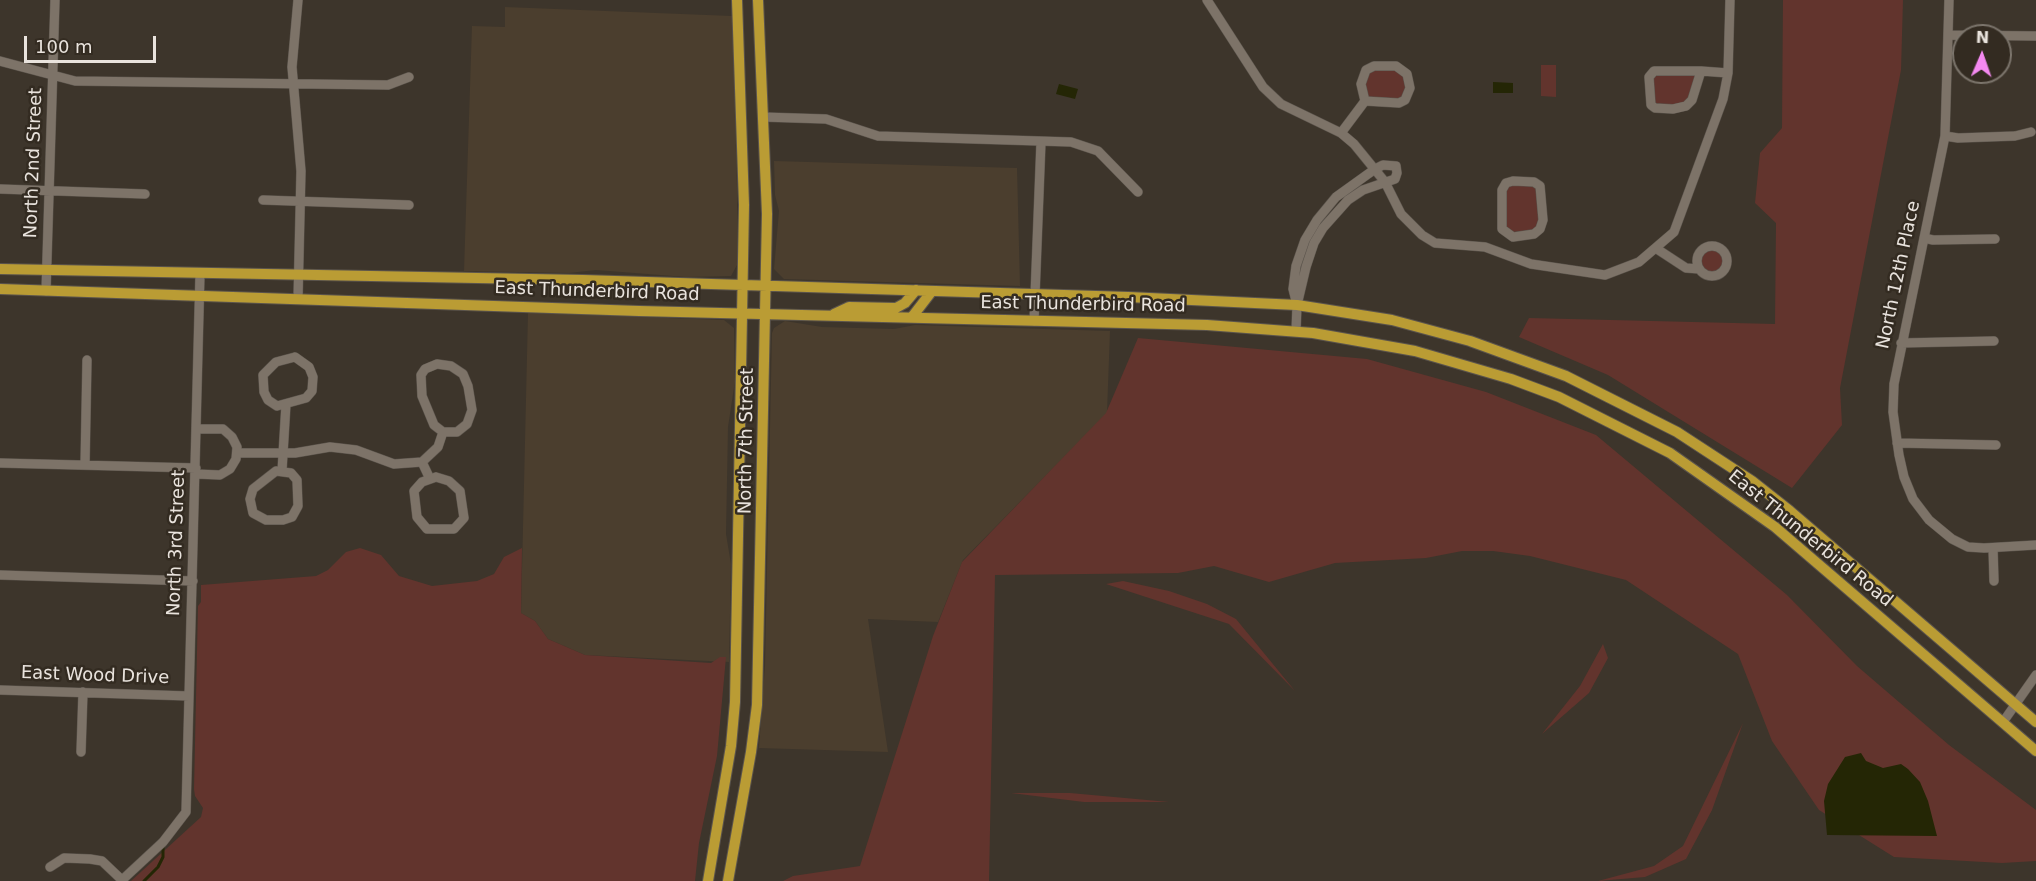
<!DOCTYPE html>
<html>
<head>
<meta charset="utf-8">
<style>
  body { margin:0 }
  #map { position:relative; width:2036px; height:881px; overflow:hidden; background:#3d352b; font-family:"DejaVu Sans",sans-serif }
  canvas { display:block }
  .north { position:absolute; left:1952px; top:24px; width:60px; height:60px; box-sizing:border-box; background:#332b21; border:2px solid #7c756c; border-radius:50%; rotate:2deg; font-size:16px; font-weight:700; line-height:24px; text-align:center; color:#e9e3dd }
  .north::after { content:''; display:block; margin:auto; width:21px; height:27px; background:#f489f0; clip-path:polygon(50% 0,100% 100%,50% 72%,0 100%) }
  .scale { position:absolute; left:24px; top:36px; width:132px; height:27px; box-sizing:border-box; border:3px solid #e9e3dd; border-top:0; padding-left:8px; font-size:18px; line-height:21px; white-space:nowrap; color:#e9e3dd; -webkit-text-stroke:4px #332b21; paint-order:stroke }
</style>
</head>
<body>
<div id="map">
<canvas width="2036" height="881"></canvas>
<div class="north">N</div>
<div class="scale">100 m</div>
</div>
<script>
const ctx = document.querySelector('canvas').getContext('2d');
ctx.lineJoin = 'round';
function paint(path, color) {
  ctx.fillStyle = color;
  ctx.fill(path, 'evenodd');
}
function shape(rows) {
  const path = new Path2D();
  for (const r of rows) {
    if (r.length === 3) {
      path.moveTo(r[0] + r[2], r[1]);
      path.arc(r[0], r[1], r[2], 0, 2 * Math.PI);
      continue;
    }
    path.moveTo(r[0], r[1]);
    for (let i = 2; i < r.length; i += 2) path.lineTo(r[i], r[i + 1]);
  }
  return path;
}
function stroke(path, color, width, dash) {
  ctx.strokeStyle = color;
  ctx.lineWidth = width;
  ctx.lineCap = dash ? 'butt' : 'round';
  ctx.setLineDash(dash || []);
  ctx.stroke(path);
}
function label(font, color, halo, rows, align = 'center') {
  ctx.font = font + ' "DejaVu Sans",sans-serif';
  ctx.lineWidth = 5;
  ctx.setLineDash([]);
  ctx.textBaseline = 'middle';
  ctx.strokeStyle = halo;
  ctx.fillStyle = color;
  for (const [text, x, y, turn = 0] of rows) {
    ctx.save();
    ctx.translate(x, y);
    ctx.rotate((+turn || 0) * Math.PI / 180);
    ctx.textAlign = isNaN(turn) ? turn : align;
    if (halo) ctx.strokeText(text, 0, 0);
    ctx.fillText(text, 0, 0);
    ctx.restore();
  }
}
paint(shape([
  [505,7,732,16,737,187,737,265,731,276,686,277,596,270,569,273,464,271,472,26,505,27],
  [774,161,1017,168,1020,286,784,279,774,269,779,211,775,195],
  [528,313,724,320,734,328,735,381,728,427,726,534,731,564,729,662,585,655,548,639,535,621,521,613],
  [785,321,822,327,894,329,915,325,1110,331,1107,413,963,560,938,622,868,619,888,752,759,748,765,666,772,333,774,328]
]), '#4b3e2e');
paint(shape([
  [1783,0,1903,0,1901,70,1840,388,1842,425,1792,488,1608,375,1519,337,1529,318,1775,324,1776,223,1755,203,1760,153,1782,128],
  [1541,65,1556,65,1556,97,1541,96],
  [1396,66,1407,74,1405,100,1370,102,1361,84,1366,70],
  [1654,71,1701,71,1686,106,1651,105],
  [1506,183,1540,186,1540,229,1505,233],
  [1712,261,15],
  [1138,338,1367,359,1486,392,1596,435,1787,595,1857,666,1949,745,2036,810,2036,861,2002,863,1894,857,1819,810,1772,741,1738,654,1626,580,1530,556,1493,551,1462,551,1426,558,1335,563,1269,582,1214,566,1178,573,995,575,989,881,783,881,793,876,860,866,933,636,962,562,1106,413],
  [360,548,381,555,399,576,432,586,477,581,494,574,504,557,522,548,521,613,535,621,548,639,585,655,711,663,720,657,726,657,717,756,699,843,695,881,131,881,201,817,203,808,195,796,194,789,198,606,201,602,201,585,316,576,328,570,346,552],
  [1123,581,1169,591,1207,604,1236,619,1295,691,1229,624,1106,584],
  [1603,644,1608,658,1589,693,1542,734,1580,686],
  [1743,723,1712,810,1686,859,1645,877,1598,881,1654,866,1683,846],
  [1011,793,1070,793,1169,802,1084,802]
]), '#62342d');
paint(shape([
  [1493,82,1513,83,1513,93,1493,93],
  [1059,84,1078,89,1075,99,1056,94],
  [1861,753,1866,761,1883,768,1901,764,1908,769,1920,782,1928,801,1937,836,1827,835,1824,801,1828,784,1845,757]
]), '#242605');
stroke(shape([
  [144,881,158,867,163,857,163,847]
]), '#242605', 3);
const minor = shape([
  [1207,0,1263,87,1281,104,1341,133,1354,144,1385,182,1401,214,1422,235,1435,243,1485,247,1531,264,1605,275,1639,262,1674,232,1723,99,1728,73,1730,0],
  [1949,0,1945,136,1894,384,1893,412,1899,455,1904,477,1913,499,1929,520,1952,539,1968,547,1984,548,2036,545],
  [1948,35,2036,36],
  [0,61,75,81,388,85,409,77],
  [1396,66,1407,74,1410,88,1405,100,1399,103,1365,101,1361,84,1366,70,1374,66,1396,66],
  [1701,71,1692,100,1686,106,1673,109,1655,108,1651,105,1649,77,1654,71,1701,71,1728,73],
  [763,117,826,119,878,136,1071,142,1098,151,1138,192],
  [1341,133,1365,101],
  [1945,136,1958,138,2015,136,2031,132],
  [1513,181,1534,182,1540,186,1543,220,1540,229,1534,234,1513,237,1502,229,1502,190,1506,183,1513,181],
  [0,189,145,194],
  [263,200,409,205],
  [1924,238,1933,240,1995,239],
  [1712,261,15],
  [1657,249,1686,268,1699,269],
  [46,291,55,0],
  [298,299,301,171,292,67,298,0],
  [1034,321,1041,142],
  [1296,331,1297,305,1306,267,1314,243,1323,228,1348,200,1363,190,1395,179,1397,173,1396,166,1383,165,1375,169,1336,197,1317,220,1305,240,1296,266,1293,289,1297,305],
  [1901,343,1994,341],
  [295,357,309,367,313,377,312,391,306,398,277,406,268,400,264,392,263,375,276,362,295,357],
  [437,364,451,366,463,374,468,386,472,410,467,424,457,432,443,432,434,425,422,396,421,375,425,369,437,364],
  [1897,443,1996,445],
  [237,453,295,453,330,447,356,450,394,464,422,462],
  [0,463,196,468],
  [85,465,87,360],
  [276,471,291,473,297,480,298,506,292,517,283,520,266,520,253,513,250,499,253,489,276,471],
  [282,471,286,404],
  [196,474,220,475,230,469,236,459,237,447,232,437,223,429,196,429],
  [436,477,449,481,460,491,464,518,454,529,427,529,417,517,414,491,422,482,436,477],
  [430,479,422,462,438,447,443,432],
  [1993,548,1994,581],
  [0,575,193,581],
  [0,690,189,696],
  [2003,722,2036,675],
  [81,752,83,692],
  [50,867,64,858,90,859,102,861,122,880],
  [121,881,163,842,186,812,200,274]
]);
const major = shape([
  [0,269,583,280,1128,297,1297,305,1392,320,1470,341,1566,376,1677,432,1752,481,1790,511,2036,722],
  [0,289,639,311,1207,325,1313,333,1415,351,1511,379,1559,397,1670,453,1775,527,2036,751],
  [834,314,849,307,896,308,905,303,916,290],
  [912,317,932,291],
  [708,881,731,746,735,702,744,205,737,0],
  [728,881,751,752,757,705,767,214,758,0]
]);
stroke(minor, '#5b544c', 10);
stroke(major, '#5b544c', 12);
stroke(minor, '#7d7368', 9);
stroke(major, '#ba9c34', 10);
label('18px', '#e9e3dd', '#332b21', [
  ["North 2nd Street",34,163,-88],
  ["North 12th Place",1899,275,-78],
  ["East Thunderbird Road",597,292,2],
  ["East Thunderbird Road",1083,305,1],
  ["North 7th Street",747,441,-89],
  ["East Thunderbird Road",1810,539,39],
  ["North 3rd Street",177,543,-88],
  ["East Wood Drive",95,676,2]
]);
</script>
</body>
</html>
